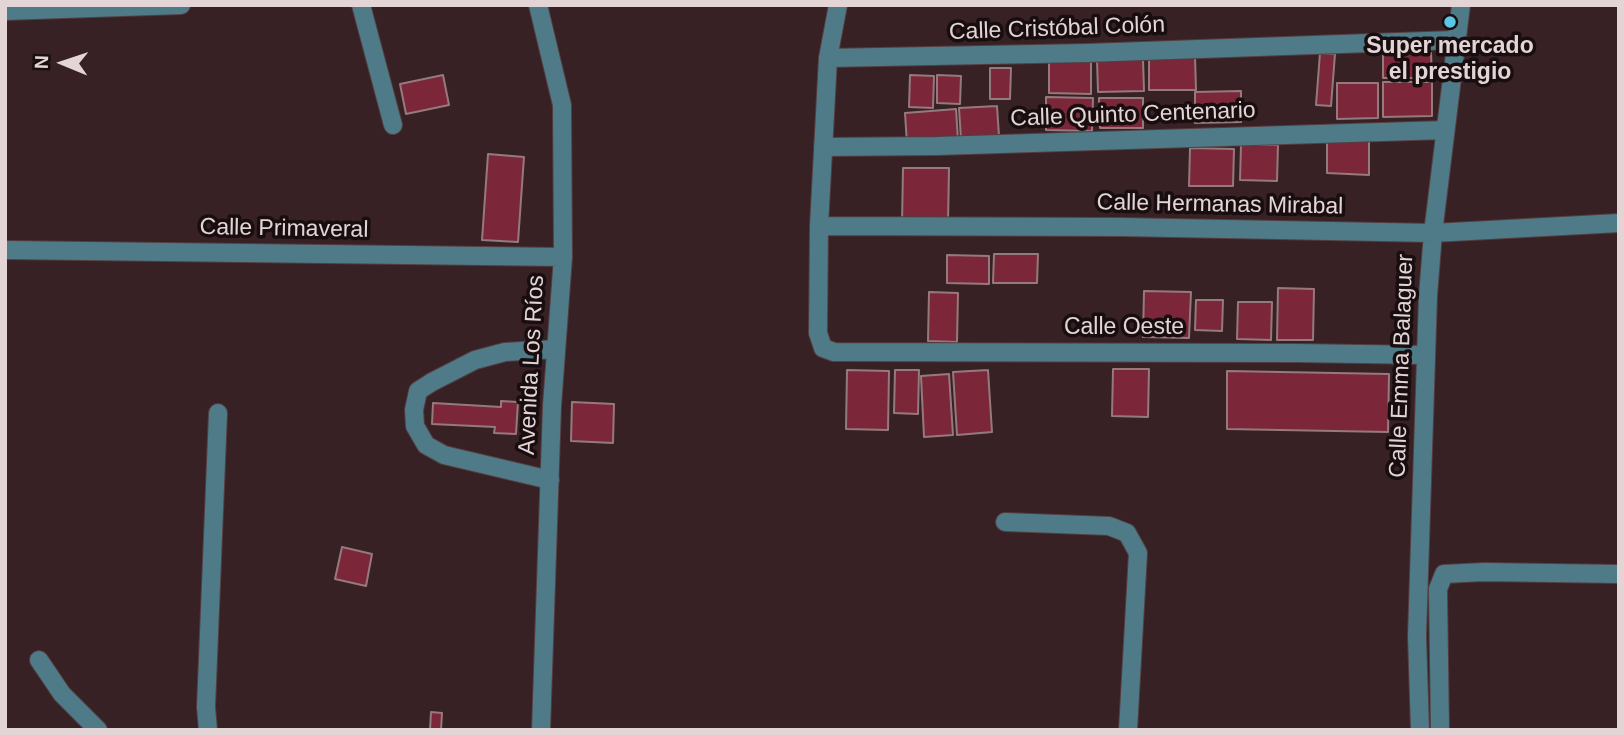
<!DOCTYPE html>
<html>
<head>
<meta charset="utf-8">
<style>
  body { margin:0 }
  #map { position:relative; width:1624px; height:735px; overflow:hidden; background:#372124; font-family:Helvetica,sans-serif }
  canvas { display:block }
  .frame { position:absolute; inset:0; border:7px solid #e3d4d6; pointer-events:none }
  .north { position:absolute; left:28px; top:28px; width:70px; height:70px; -webkit-text-stroke:5px #180e0f; paint-order:stroke; rotate:272deg; font-size:19px; font-weight:700; line-height:28px; text-align:center; color:#e3d4d6 }
  .north::after { content:''; display:block; margin:auto; width:24px; height:32px; background:#e3d4d6; clip-path:polygon(50% 0,100% 100%,50% 72%,0 100%) }
</style>
</head>
<body>
<div id="map">
<canvas width="1624" height="735"></canvas>
<div class="frame"></div>
<div class="north">N</div>
</div>
<script>
const ctx = document.querySelector('canvas').getContext('2d');
ctx.lineJoin = 'round';
function paint(path, color) {
  ctx.fillStyle = color;
  ctx.fill(path, 'evenodd');
}
function shape(rows) {
  const path = new Path2D();
  for (const r of rows) {
    path.moveTo(r[0], r[1]);
    for (let i = 2; i < r.length; i += 2) path.lineTo(r[i], r[i + 1]);
  }
  return path;
}
function stroke(path, color, width, dash) {
  ctx.strokeStyle = color;
  ctx.lineWidth = width;
  ctx.lineCap = dash ? 'butt' : 'round';
  ctx.setLineDash(dash || []);
  ctx.stroke(path);
}
function label(font, color, halo, rows, align = 'center') {
  ctx.font = font + ' Helvetica,sans-serif';
  ctx.lineWidth = 7;
  ctx.setLineDash([]);
  ctx.textBaseline = 'middle';
  ctx.strokeStyle = halo;
  ctx.fillStyle = color;
  for (const [text, x, y, turn = 0] of rows) {
    ctx.save();
    ctx.translate(x, y);
    ctx.rotate((+turn || 0) * Math.PI / 180);
    ctx.textAlign = isNaN(turn) ? turn : align;
    if (halo) ctx.strokeText(text, 0, 0);
    ctx.fillText(text, 0, 0);
    ctx.restore();
  }
}
const building = shape([
  [1320,53,1335,54,1331,106,1316,105,1320,53],
  [1383,53,1431,53,1432,78,1383,78,1383,53],
  [1195,56,1196,90,1149,90,1149,57,1195,56],
  [1049,58,1091,59,1091,94,1049,93,1049,58],
  [1143,59,1144,91,1098,92,1097,60,1143,59],
  [990,68,1011,68,1010,99,990,99,990,68],
  [443,75,449,105,406,114,400,84,443,75],
  [910,75,934,76,933,108,909,107,910,75],
  [937,75,961,76,960,104,937,103,937,75],
  [1383,82,1432,82,1432,116,1383,117,1383,82],
  [1337,83,1378,83,1378,118,1337,119,1337,83],
  [1241,91,1241,122,1195,123,1195,92,1241,91],
  [1046,97,1093,98,1092,131,1046,130,1046,97],
  [1099,98,1143,98,1143,128,1100,128,1099,98],
  [997,106,999,136,961,139,959,108,997,106],
  [956,109,958,140,907,144,905,113,956,109],
  [1327,139,1369,139,1369,175,1327,173,1327,139],
  [1241,145,1278,145,1277,181,1240,180,1241,145],
  [1190,148,1234,149,1233,186,1189,186,1190,148],
  [488,154,524,157,518,242,482,240,488,154],
  [903,168,949,168,948,224,902,223,903,168],
  [994,254,1038,254,1037,283,993,283,994,254],
  [947,255,989,256,989,284,947,283,947,255],
  [1278,288,1314,289,1313,340,1277,340,1278,288],
  [1144,291,1191,292,1189,338,1143,337,1144,291],
  [929,292,958,293,957,342,928,341,929,292],
  [1196,300,1223,300,1222,331,1195,330,1196,300],
  [1238,302,1272,302,1271,340,1237,339,1238,302],
  [1113,369,1149,369,1148,417,1112,416,1113,369],
  [847,370,889,371,888,430,846,429,847,370],
  [895,370,919,370,918,414,894,413,895,370],
  [988,370,992,432,957,435,953,372,988,370],
  [1227,371,1389,374,1388,432,1227,429,1227,371],
  [949,374,953,435,924,437,921,376,949,374],
  [501,401,518,402,516,434,494,433,495,427,432,424,433,403,501,407,501,401],
  [572,402,614,404,613,443,571,441,572,402],
  [342,547,372,554,366,586,335,579,342,547],
  [431,712,442,713,441,730,430,730,431,712]
]);
paint(building, '#7b2739');
stroke(building, '#957a7d', 2);
const minor = shape([
  [361,5,393,125],
  [538,5,562,105,563,257,552,406,541,730],
  [838,5,828,58,819,226,818,333,823,348,834,352,1296,353,1426,355],
  [5,11,181,5],
  [828,58,1087,53,1455,40],
  [823,147,937,146,1445,130],
  [819,226,1121,227,1433,233,1619,223],
  [5,250,563,257],
  [550,480,444,455,426,445,415,426,414,410,418,391,432,382,475,360,505,352,556,349],
  [1005,522,1109,526,1127,533,1138,553,1128,730],
  [39,660,62,694,98,730],
  [208,730,206,707,218,413],
  [1420,730,1417,636,1428,296,1433,233,1461,5],
  [1440,730,1438,589,1444,574,1484,572,1619,574]
]);
stroke(minor, '#533e40', 20);
stroke(minor, '#4f7b89', 18);
for (const [x, y, r, color] of [
  [1450,22,7,"#5bc7e7"]
]) {
  const dot = new Path2D();
  dot.arc(x, y, r, 0, 2 * Math.PI);
  ctx.fillStyle = color;
  ctx.fill(dot);
  stroke(dot, '#180e0f', 2.5);
}
label('23px', '#e3d4d6', '#180e0f', [
  ["Calle Cristóbal Colón",1057,29,-2],
  ["Calle Quinto Centenario",1133,115,-2],
  ["Calle Hermanas Mirabal",1220,205,1],
  ["Calle Primaveral",284,229,1],
  ["Calle Oeste",1124,328],
  ["Avenida Los Ríos",532,365,-87],
  ["Calle Emma Balaguer",1402,366,-88]
]);
label('bold 23px', '#e3d4d6', '#180e0f', [
  ["Super mercado",1450,47],
  ["el prestigio",1450,73]
]);
</script>
</body>
</html>
